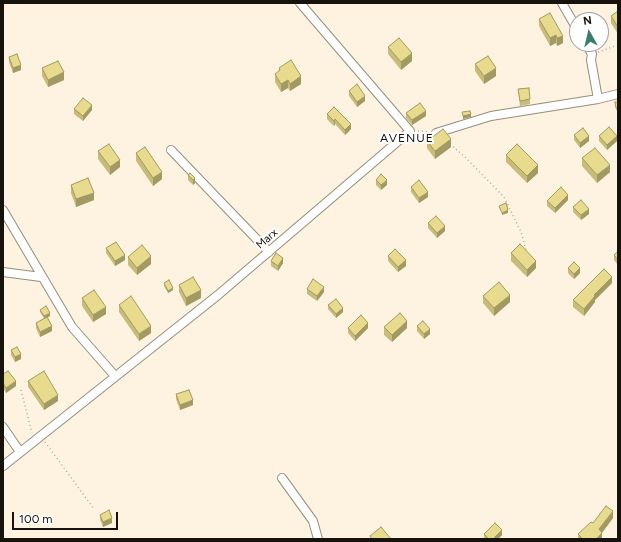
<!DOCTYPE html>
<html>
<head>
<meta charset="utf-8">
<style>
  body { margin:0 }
  #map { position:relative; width:621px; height:542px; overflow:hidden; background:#fef3e0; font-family:Figtree,sans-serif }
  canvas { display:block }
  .frame { position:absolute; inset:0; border:4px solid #16120c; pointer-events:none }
  .north { position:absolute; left:569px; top:12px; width:40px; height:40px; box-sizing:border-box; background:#fff; border:1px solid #a2a09e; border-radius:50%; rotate:352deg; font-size:11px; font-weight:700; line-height:16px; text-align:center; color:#16120c }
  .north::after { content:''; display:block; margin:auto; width:14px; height:18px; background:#397d70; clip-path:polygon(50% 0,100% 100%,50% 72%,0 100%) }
  .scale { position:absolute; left:12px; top:512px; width:106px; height:18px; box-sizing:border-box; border:2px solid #16120c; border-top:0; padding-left:5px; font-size:12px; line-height:14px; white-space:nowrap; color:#16120c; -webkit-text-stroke:3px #fff; paint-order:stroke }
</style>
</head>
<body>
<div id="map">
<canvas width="621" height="542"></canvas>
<div class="frame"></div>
<div class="north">N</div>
<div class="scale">100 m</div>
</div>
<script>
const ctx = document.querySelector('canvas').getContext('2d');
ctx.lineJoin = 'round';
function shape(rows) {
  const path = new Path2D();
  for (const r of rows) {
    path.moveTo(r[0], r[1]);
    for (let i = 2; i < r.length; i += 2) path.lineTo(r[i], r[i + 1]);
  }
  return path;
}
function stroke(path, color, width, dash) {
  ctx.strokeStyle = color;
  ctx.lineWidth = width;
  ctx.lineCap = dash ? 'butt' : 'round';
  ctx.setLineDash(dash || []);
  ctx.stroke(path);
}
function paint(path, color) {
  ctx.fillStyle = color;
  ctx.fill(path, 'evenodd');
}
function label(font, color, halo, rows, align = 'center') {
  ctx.font = font + ' Figtree,sans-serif';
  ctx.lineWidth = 4;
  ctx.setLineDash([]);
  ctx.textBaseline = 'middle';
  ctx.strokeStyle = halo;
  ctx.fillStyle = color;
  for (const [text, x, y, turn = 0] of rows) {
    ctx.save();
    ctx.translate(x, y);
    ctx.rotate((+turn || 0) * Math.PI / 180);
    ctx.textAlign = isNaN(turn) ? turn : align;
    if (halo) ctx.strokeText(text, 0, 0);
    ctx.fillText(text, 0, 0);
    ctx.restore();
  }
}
const minor = shape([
  [562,3,577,29],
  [586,44,592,54,591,60,598,99],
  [436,133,491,116,598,99,618,94],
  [171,150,269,252],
  [3,210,72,327,115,376],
  [3,272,41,277],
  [3,427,20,452],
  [3,466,218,295,410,131,300,3],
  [282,478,313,521,318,539]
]);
stroke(minor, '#978d7c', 10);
stroke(shape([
  [598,52,618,45],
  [418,131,430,132],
  [450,144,465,157,504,197,521,232,527,253],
  [21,390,32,433],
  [45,442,94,509]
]), '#b2a99b', 1.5, [1, 3]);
stroke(minor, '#fff', 8);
paint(shape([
  [618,11,618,34,611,23,611,16],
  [539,19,563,43,557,46,556,43,550,46,539,26],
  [388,47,412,61,401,70,388,54],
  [9,57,21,70,13,73,9,62],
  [475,64,496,76,484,84,475,71],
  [42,68,64,80,48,87,42,76],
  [279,68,301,84,290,91,288,88,281,92,275,82,275,74,279,71],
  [518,89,530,99,530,104,520,106],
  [349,91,365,101,357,107,349,96],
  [615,102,618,102,618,110,616,110],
  [74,109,92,110,83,121,74,114],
  [406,113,426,116,412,125,406,118],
  [327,114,351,129,345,135,335,124,334,126,327,119],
  [574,135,589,141,580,148,574,140],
  [599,136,617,141,607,150,599,141],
  [427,141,451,147,435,159,427,148],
  [98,151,120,167,110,175,98,159],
  [136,153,162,179,153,186,136,161],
  [506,155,538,173,527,183,506,162],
  [582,158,610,172,597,183,582,166],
  [190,173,195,183,193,185,188,180,188,175],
  [376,180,387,185,381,190,376,185],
  [71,185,94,200,76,207,71,193],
  [411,187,428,197,419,203,411,192],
  [568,200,555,213,547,206,547,201],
  [573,207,589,214,581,220,573,212],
  [428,223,445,231,437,238,428,228],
  [106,248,125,260,115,266,106,253],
  [618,251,618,265,614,260,614,255],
  [511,253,536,268,527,277,511,261],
  [388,256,406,266,398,272,388,261],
  [128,257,151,264,137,275,128,265],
  [271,261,283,263,278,271,271,266],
  [568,268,580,273,574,279,568,273],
  [164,283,173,290,168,293,164,286],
  [612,283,595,300,595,302,584,316,573,307,573,300],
  [179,285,201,298,186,306,179,292],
  [307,289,324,292,317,301,307,294],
  [483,296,510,302,494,316,483,303],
  [82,298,106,314,93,322,82,306],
  [119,305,151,333,139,341,119,312],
  [328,305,343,312,336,318,328,309],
  [40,310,50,316,48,317,52,331,40,337,36,328,36,323,44,318,40,312],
  [417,326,430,334,424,339,417,331],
  [384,327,407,328,392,342,384,335],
  [348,328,368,328,355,341,348,333],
  [11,350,21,359,15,362,11,355],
  [3,374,16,386,6,393,3,388],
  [28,381,58,401,44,410,28,387],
  [176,394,193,405,180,410,176,399],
  [100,515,112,523,103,527,100,520],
  [613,518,602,533,602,539,578,539,578,534,593,523],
  [484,534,502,535,498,539,484,539]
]), '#c8bc79');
paint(shape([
  [556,35,556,43,550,46,550,38],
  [563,36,563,43,557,46,557,38],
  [412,53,412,61,401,70,401,62],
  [21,65,21,70,13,73,13,68],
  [496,68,496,76,484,84,484,76],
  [64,72,64,80,48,87,48,80],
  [301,76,301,84,290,91,290,84],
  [288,80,288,88,281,92,281,84],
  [365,96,365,101,357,107,357,102],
  [92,105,92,110,83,121,83,116],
  [426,111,426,116,412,125,412,120],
  [471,114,471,117,463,119,463,116],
  [335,119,335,124,334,126,334,121],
  [351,124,351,129,345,135,345,130],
  [589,136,589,141,580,148,580,143],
  [617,136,617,141,607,150,607,145],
  [451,139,451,147,435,159,435,151],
  [120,160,120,167,110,175,110,167],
  [538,165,538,173,527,183,527,176],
  [610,165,610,172,597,183,597,175],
  [162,172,162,179,153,186,153,178],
  [195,178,195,183,193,185,193,180],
  [387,180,387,185,381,190,381,185],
  [428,192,428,197,419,203,419,198],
  [94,193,94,200,76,207,76,199],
  [568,195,568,200,555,213,555,208],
  [589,209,589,214,581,220,581,215],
  [508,210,508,213,502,215,502,213],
  [445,226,445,231,437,238,437,233],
  [125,255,125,260,115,266,115,261],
  [151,256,151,264,137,275,137,268],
  [283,258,283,263,278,271,278,266],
  [406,260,406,266,398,272,398,267],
  [536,261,536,268,527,277,527,270],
  [580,268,580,273,574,279,574,274],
  [612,277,612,283,595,300,595,302,584,316,584,309,594,295],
  [324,287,324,292,317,301,317,296],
  [173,288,173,290,168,293,168,291],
  [201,290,201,298,186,306,186,298],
  [510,295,510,302,494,316,494,308],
  [106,307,106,314,93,322,93,315],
  [343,308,343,312,336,318,336,314],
  [50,313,50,316,44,319,44,316],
  [407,321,407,328,392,342,392,335],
  [368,323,368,328,355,341,355,336],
  [52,326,52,331,40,337,40,332],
  [151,326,151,333,139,341,139,334],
  [430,329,430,334,424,339,424,334],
  [21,354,21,359,15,362,15,357],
  [16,381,16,386,6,393,6,388],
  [58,395,58,401,44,410,44,404],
  [193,400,193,405,180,410,180,405],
  [613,511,613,518,601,534,602,533,602,539,596,539,599,529],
  [112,518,112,523,103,527,103,522],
  [502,530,502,535,498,539,493,539]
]), '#a29963');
const building = shape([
  [618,11,618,27,611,16,618,11],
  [550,13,563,36,557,38,556,35,550,38,539,19,550,13],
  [399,38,412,53,401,62,388,47,399,38],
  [17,54,21,65,13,68,9,57,17,54],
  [488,56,496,68,484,76,475,64,488,56],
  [291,60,301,76,290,84,288,80,281,84,275,74,280,70,279,68,291,60],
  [58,61,64,72,48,80,42,68,58,61],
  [357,84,365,96,357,102,349,91,357,84],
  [529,88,530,99,520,101,518,89,529,88],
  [83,98,92,105,83,116,74,109,83,98],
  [615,102,618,102,618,108,616,108,615,102],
  [420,103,426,111,412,120,406,113,420,103],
  [334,107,351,124,345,130,335,119,334,121,327,114,334,107],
  [470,111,471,114,463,116,462,112,470,111],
  [609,127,617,136,607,145,599,136,609,127],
  [583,128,589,136,580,143,574,135,583,128],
  [443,129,451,139,435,151,427,141,443,129],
  [109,144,120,160,110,167,98,151,109,144],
  [517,144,538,165,527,176,506,155,517,144],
  [145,147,162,172,153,178,136,153,145,147],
  [595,148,610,165,597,175,582,158,595,148],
  [190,173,195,178,193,180,188,175,190,173],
  [381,174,387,180,381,185,376,180,381,174],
  [88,178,94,193,76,199,71,185,88,178],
  [419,180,428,192,419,198,411,187,419,180],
  [561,187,568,195,555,208,547,201,561,187],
  [581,200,589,209,581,215,573,207,581,200],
  [506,203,508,210,502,213,499,206,506,203],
  [436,216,445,226,437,233,428,223,436,216],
  [116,242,125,255,115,261,106,248,116,242],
  [520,244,536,261,527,270,511,253,520,244],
  [142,245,151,256,137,268,128,257,142,245],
  [395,249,406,260,398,267,388,256,395,249],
  [618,251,618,260,614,255,618,251],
  [276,253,283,258,278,266,271,261,276,253],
  [574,262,580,268,574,274,568,268,574,262],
  [604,269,612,277,594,295,595,296,584,309,573,300,604,269],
  [193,277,201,290,186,298,179,285,193,277],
  [313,279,324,287,317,296,307,289,313,279],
  [169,280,173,288,168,291,164,283,169,280],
  [499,282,510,295,494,308,483,296,499,282],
  [94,290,106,307,93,315,82,298,94,290],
  [131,296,151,326,139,334,119,305,131,296],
  [336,299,343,308,336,314,328,305,336,299],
  [46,306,50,313,44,316,40,310,46,306],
  [400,313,407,321,392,335,384,327,400,313],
  [361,315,368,323,355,336,348,328,361,315],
  [47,317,52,326,40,332,36,323,47,317],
  [423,321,430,329,424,334,417,326,423,321],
  [17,347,21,354,15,357,11,350,17,347],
  [8,371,16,381,6,388,3,383,3,374,8,371],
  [44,371,58,395,44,404,28,381,44,371],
  [189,390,193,400,180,405,176,394,189,390],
  [606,506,613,511,599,529,602,533,596,539,583,539,578,534,591,522,593,523,606,506],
  [109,510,112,518,103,522,100,515,109,510],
  [495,523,502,530,493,539,489,539,484,534,495,523],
  [381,527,391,539,372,539,370,536,381,527]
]);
paint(building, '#e8db8d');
stroke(building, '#a29963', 1);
label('11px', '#16120c', '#fff', [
  ["Marx",267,239,-41]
]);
ctx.letterSpacing = '1px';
label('12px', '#16120c', '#fff', [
  ["AVENUE",407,138]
]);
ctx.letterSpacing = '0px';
</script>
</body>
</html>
